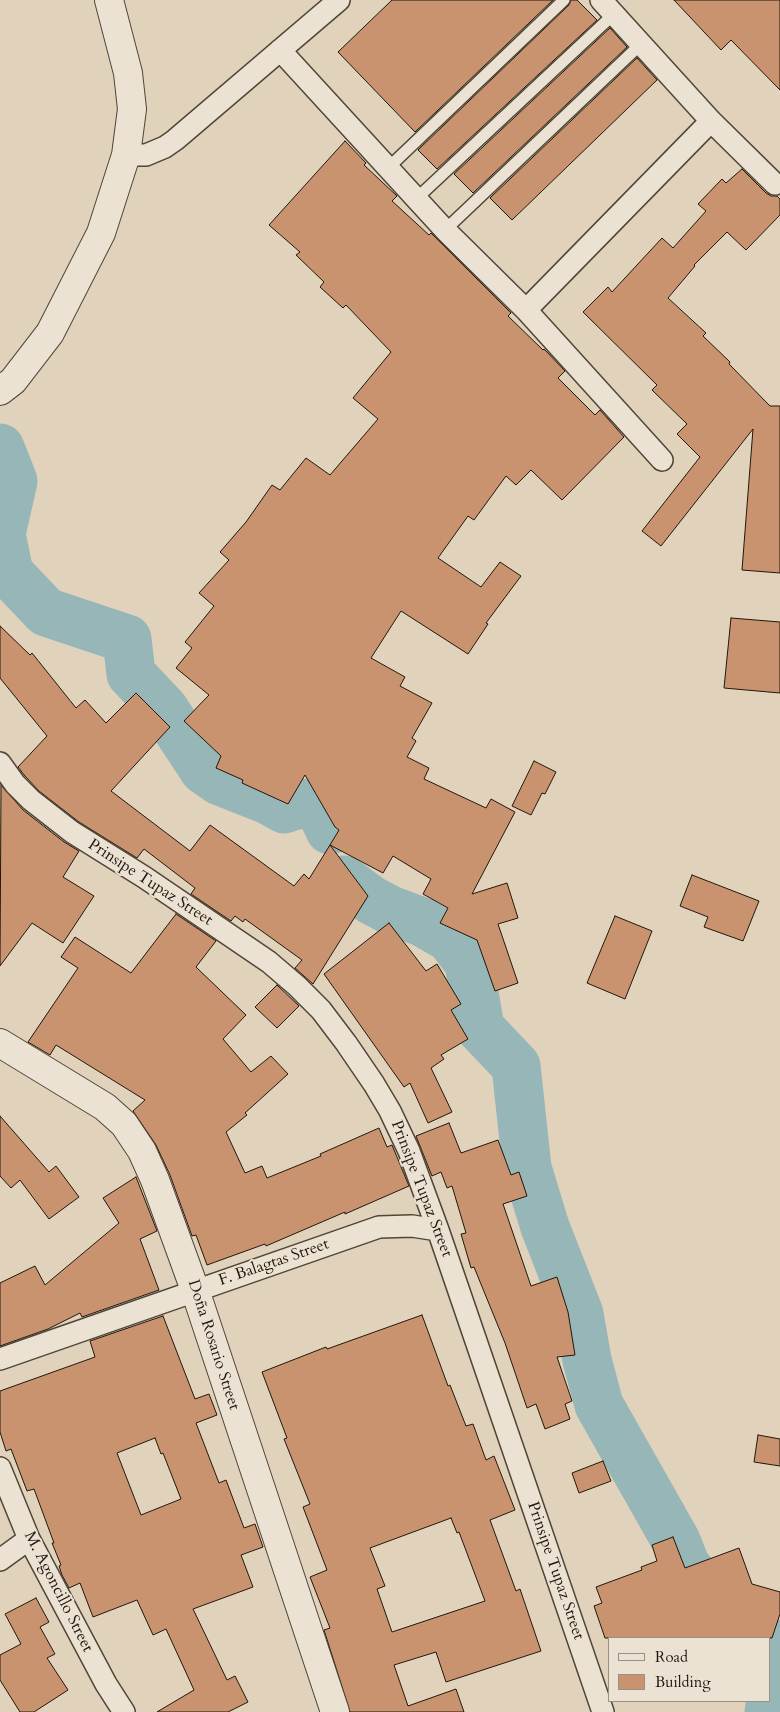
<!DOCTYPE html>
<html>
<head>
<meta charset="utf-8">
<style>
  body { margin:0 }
  #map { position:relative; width:780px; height:1712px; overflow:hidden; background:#e1d3bb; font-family:Cardo,serif }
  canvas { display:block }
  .legend { position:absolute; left:608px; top:1637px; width:162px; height:65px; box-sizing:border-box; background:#ece2d3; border:1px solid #9a9184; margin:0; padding:6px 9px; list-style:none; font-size:15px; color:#20170d }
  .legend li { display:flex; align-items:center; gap:10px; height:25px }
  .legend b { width:25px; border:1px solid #9a9184 }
</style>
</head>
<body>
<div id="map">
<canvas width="780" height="1712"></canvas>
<ul class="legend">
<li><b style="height:6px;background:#ece2d3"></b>Road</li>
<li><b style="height:14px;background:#ca936f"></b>Building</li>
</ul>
</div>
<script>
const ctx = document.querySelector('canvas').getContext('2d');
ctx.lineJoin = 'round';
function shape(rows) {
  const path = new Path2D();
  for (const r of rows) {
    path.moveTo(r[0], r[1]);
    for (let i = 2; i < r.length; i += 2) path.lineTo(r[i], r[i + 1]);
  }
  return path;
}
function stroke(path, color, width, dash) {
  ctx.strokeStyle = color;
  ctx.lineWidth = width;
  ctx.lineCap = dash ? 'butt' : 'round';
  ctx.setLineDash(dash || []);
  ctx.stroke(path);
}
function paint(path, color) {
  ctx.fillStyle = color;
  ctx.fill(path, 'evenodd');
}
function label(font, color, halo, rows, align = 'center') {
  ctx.font = font + ' Cardo,serif';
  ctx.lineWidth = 4;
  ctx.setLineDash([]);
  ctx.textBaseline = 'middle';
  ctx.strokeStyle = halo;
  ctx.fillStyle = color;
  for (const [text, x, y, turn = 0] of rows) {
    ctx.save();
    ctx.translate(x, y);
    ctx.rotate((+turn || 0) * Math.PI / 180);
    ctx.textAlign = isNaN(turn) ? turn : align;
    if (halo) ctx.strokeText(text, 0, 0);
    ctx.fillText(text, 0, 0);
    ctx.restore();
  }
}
stroke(shape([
  [0,448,13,481,1,534,9,573,46,612,127,639,131,674,164,709,204,770,220,781,268,800,284,809,302,803,321,811,330,830],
  [344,880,371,900,390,910,422,922,450,938,469,963,480,1028,516,1066,527,1168,545,1227,579,1314,587,1360,599,1405,676,1541,686,1566,697,1580,729,1607],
  [769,1712,773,1689,775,1645,772,1643]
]), '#96b6b7', 49);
const building = shape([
  [392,0,553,0,415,132,338,52,392,0],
  [571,0,577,0,597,20,437,169,418,150,569,5,571,0],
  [674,0,780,0,780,90,731,40,721,50,674,0],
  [610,28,627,47,473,193,454,174,610,28],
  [637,58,657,80,512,220,490,198,637,58],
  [345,141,366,163,364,165,397,196,392,201,429,235,431,233,511,313,508,316,543,350,544,349,565,371,558,378,595,415,600,410,624,437,562,500,531,470,516,485,506,476,474,520,468,516,438,558,481,587,500,562,521,576,486,623,488,624,468,654,401,611,371,658,405,677,400,686,432,703,412,738,416,741,407,757,429,768,424,779,486,808,491,799,515,812,472,894,507,883,518,918,498,924,518,983,495,991,477,940,440,923,448,908,423,894,431,879,393,856,383,873,330,845,339,830,335,827,305,775,288,804,242,783,243,780,216,768,221,756,184,721,209,695,176,668,192,648,185,642,214,606,199,593,229,560,220,552,246,522,272,485,280,490,306,458,330,475,378,419,353,398,391,352,346,305,343,308,320,287,324,282,296,255,300,252,269,225,345,141],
  [742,169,766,193,771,196,777,196,780,199,780,215,746,250,727,232,694,265,695,266,668,298,706,333,703,336,730,362,729,364,770,406,780,406,780,573,742,570,753,429,661,546,642,531,700,457,677,434,687,424,652,390,657,385,583,312,608,287,612,292,662,238,673,248,706,211,698,204,722,179,726,183,742,169],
  [731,618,780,622,780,693,724,688,731,618],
  [0,626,30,655,32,653,76,708,85,700,106,723,136,693,170,727,111,791,190,851,210,825,294,886,304,874,309,879,330,845,368,896,313,984,295,968,302,960,245,919,243,922,235,916,231,921,191,894,195,888,144,849,137,858,79,822,39,791,25,776,18,767,47,736,0,678,0,626],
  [534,761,556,772,545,794,542,793,531,815,512,806,534,761],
  [1,785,23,810,64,842,79,851,63,877,94,896,63,943,32,923,0,966,1,785],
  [692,875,759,901,743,941,704,927,708,917,680,906,692,875],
  [176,914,216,941,196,967,246,1015,223,1039,251,1072,271,1056,288,1074,245,1113,247,1115,226,1132,245,1173,262,1166,267,1178,321,1156,320,1154,379,1128,387,1147,392,1145,409,1186,345,1214,345,1212,266,1246,265,1244,207,1265,196,1235,192,1236,170,1175,156,1145,133,1111,145,1100,56,1045,50,1055,28,1042,78,968,61,957,75,937,131,973,176,914],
  [615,916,652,931,625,999,587,983,615,916],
  [389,923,426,971,437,964,461,1004,451,1010,468,1039,441,1055,444,1059,431,1068,452,1112,428,1123,410,1083,404,1087,324,974,389,923],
  [277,985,299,1006,277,1028,255,1007,277,985],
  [0,1116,49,1172,56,1166,79,1197,49,1219,20,1180,11,1188,0,1176,0,1116],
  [449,1123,461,1153,498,1140,511,1175,519,1172,527,1196,503,1204,531,1286,557,1277,568,1312,575,1355,557,1357,572,1401,565,1404,570,1419,545,1429,536,1404,527,1408,505,1343,474,1267,471,1268,461,1234,466,1233,452,1186,447,1188,441,1172,432,1176,416,1136,449,1123],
  [136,1177,157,1231,140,1239,159,1290,82,1317,80,1313,48,1329,0,1346,0,1283,35,1266,45,1285,119,1223,103,1198,136,1177],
  [422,1315,448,1386,450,1385,466,1426,473,1424,486,1460,494,1456,515,1510,490,1520,516,1591,520,1589,541,1651,446,1682,436,1652,394,1665,408,1706,456,1689,464,1712,350,1712,324,1630,330,1628,310,1577,327,1570,303,1507,310,1504,284,1439,287,1438,262,1372,326,1347,327,1349,422,1315],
  [451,1518,457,1533,459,1532,485,1601,392,1632,377,1589,385,1586,370,1548,451,1518],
  [163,1316,195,1399,209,1394,217,1415,196,1423,219,1483,226,1480,244,1528,255,1524,263,1547,241,1555,253,1587,193,1609,227,1680,235,1676,248,1702,228,1712,157,1712,194,1690,166,1629,153,1635,137,1600,93,1617,80,1583,69,1588,62,1575,59,1566,61,1565,52,1543,54,1543,34,1489,27,1491,11,1449,6,1451,0,1432,0,1391,95,1357,90,1341,163,1316],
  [155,1438,161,1454,163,1453,181,1499,141,1515,117,1453,155,1438],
  [758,1435,780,1439,780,1466,754,1462,758,1435],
  [603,1461,611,1481,579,1493,572,1473,603,1461],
  [673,1537,685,1568,739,1548,752,1584,780,1592,780,1614,772,1638,605,1638,594,1606,602,1603,596,1587,642,1570,641,1567,657,1561,652,1545,673,1537],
  [36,1598,49,1622,40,1627,55,1654,47,1658,68,1690,34,1712,20,1712,0,1680,0,1655,21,1644,5,1614,36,1598]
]);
paint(building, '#ca936f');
stroke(building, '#20170d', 1);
const service = shape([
  [387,169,564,0],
  [416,199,614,14],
  [445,230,642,43]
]);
const minor = shape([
  [601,0,711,121,775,184],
  [280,50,445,230,526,310,662,460],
  [126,155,146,155,165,147,175,140,339,0],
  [526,310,711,121],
  [0,763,15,784,31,800,72,832,144,877,269,962,297,986,321,1010,346,1043,374,1084,390,1111,409,1151,438,1230,603,1712],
  [0,1359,379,1227,412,1226,438,1230],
  [0,1468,29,1539,106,1684,124,1712],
  [0,1560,29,1539]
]);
const tertiary = shape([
  [0,391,13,381,50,333,101,233,126,155,132,109,128,73,109,0],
  [0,1043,105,1107,124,1124,142,1151,155,1180,195,1290,335,1712]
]);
stroke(service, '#504638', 14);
stroke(minor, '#504638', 24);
stroke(tertiary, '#504638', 30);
stroke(service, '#ece2d3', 11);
stroke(minor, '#ece2d3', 21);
stroke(tertiary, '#ece2d3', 28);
label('16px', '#20170d', '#ece2d3', [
  ["Prinsipe Tupaz Street",150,883,33],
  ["Prinsipe Tupaz Street",421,1189,69],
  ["F. Balagtas Street",274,1263,-19],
  ["Doña Rosario Street",213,1345,72],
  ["Prinsipe Tupaz Street",555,1571,71],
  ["M. Agoncillo Street",58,1592,63]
]);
</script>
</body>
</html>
